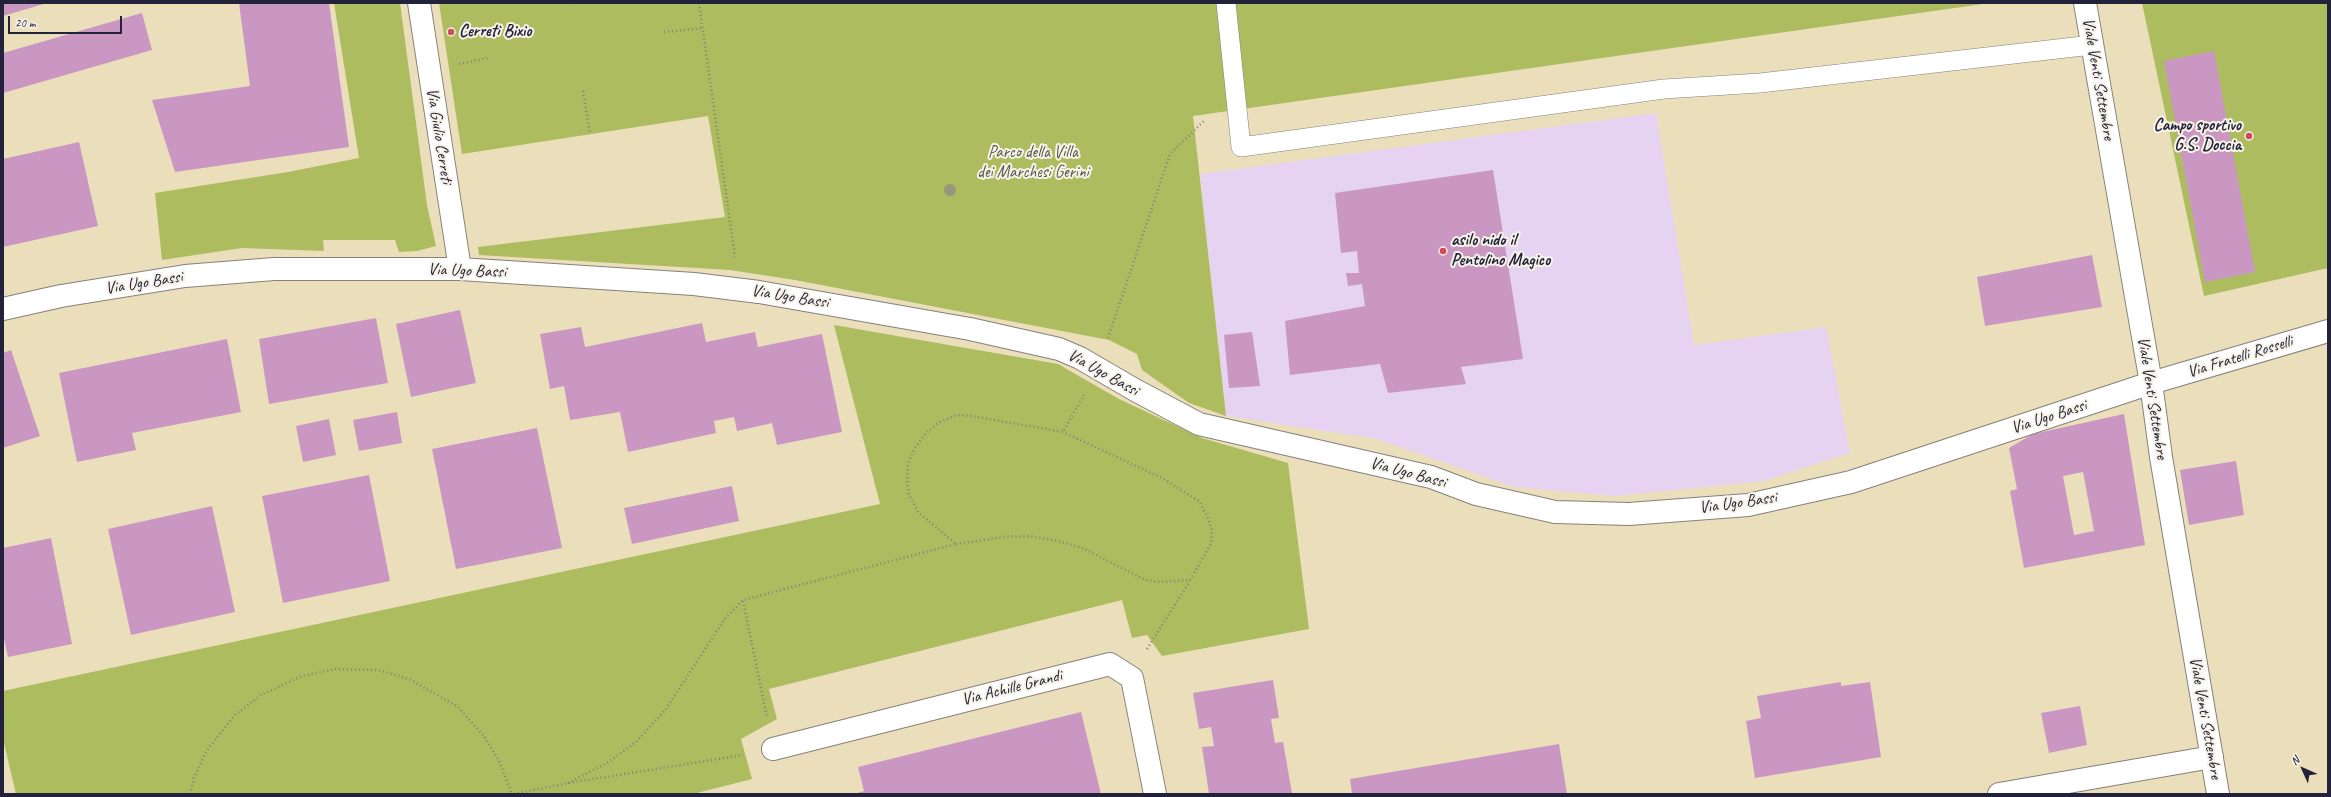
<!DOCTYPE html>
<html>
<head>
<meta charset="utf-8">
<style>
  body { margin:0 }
  #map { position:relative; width:2331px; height:797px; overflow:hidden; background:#ebdfbb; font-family:Caveat,sans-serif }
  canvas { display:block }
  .frame { position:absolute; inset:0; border:4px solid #22223b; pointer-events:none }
  .north { position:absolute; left:2283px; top:749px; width:40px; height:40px; -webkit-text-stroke:3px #f7f3e8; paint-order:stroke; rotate:315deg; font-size:11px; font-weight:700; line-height:16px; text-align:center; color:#22223b }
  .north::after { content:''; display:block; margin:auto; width:14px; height:18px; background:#22223b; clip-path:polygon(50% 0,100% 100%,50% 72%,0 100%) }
  .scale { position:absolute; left:8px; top:16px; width:114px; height:18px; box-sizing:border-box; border:2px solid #22223b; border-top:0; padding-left:5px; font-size:12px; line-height:14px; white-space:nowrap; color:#22223b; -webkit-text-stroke:3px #f7f3e8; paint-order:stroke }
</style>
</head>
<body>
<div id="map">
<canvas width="2331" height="797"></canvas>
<div class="frame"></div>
<div class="north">N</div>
<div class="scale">20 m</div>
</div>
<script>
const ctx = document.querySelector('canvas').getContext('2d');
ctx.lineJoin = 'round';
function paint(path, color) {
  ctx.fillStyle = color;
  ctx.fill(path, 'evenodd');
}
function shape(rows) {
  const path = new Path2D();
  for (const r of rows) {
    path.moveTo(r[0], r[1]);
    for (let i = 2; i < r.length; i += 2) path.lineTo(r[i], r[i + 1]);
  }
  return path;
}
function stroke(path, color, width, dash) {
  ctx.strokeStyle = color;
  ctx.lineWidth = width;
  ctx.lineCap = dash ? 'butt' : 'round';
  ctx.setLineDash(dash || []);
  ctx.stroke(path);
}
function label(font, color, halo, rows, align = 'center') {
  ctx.font = font + ' Caveat,sans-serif';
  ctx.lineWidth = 4;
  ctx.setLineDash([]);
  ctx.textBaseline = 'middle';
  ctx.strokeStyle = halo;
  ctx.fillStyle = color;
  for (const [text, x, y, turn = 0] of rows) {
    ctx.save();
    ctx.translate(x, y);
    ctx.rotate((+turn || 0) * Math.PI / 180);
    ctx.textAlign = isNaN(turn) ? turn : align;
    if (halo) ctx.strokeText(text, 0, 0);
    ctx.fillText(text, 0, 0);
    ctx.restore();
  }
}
paint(shape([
  [1656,113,1694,345,1826,327,1850,453,1764,481,1615,496,1514,487,1377,439,1226,416,1200,174]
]), '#e5d3f1');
paint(shape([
  [334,3,400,3,427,205,436,246,417,251,399,252,395,240,323,240,324,251,242,248,162,260,155,193,288,172,359,158],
  [439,3,1990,3,1193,116,1226,416,1189,403,1142,370,1137,354,1109,340,795,280,730,270,479,255,478,247,725,217,708,116,462,154],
  [2142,3,2328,3,2328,268,2204,296],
  [834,325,1058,364,1119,399,1202,438,1288,463,1309,629,1162,656,1147,635,1132,638,1122,600,769,689,777,719,741,739,752,779,693,794,16,794,3,739,3,691,880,504]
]), '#acbc5f');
paint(shape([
  [3,3,47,3,3,16],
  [239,3,329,3,349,147,175,172,152,100,250,86],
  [142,13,152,50,3,93,3,53],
  [2214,51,2255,272,2205,282,2164,61],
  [79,142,98,226,3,247,3,159],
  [1493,170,1523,359,1461,367,1466,384,1388,393,1380,364,1290,375,1285,321,1365,306,1362,284,1348,286,1346,273,1359,273,1357,251,1341,253,1335,193],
  [2092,255,2102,307,1985,326,1977,277],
  [460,310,476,383,411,397,396,324],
  [376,318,388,383,269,404,259,339],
  [702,323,706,342,755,332,758,347,822,334,842,432,777,445,772,423,737,431,734,417,714,421,716,433,628,452,620,412,570,420,564,386,550,389,540,334,581,327,585,347],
  [1252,332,1260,386,1229,388,1224,335],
  [227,339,241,412,132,433,136,450,77,462,59,373],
  [11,350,40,436,3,448,3,353],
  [397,412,402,443,359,451,353,420],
  [2124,414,2145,545,2024,568,2010,491,2017,489,2009,448,2033,434],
  [2083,472,2094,531,2074,535,2063,476],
  [329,419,336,455,303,462,296,426],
  [537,428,562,548,456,569,432,449],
  [2236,461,2244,515,2189,525,2180,470],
  [369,475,390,581,283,603,262,496],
  [732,486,739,521,632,544,624,508],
  [212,506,235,612,131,635,108,529],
  [51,538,72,644,8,657,3,634,3,548],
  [1273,680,1279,718,1271,719,1275,743,1283,742,1292,793,1209,794,1202,747,1214,746,1211,727,1199,729,1193,693],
  [1841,682,1841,686,1870,682,1881,757,1755,778,1746,721,1761,718,1757,696],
  [2080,706,2087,745,2049,753,2041,713],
  [1081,712,1101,794,854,794,864,791,858,767],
  [1559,744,1567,794,1352,794,1350,779]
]), '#ca97c2');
const service = shape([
  [1226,3,1241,147,1664,89,1760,83,2092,45]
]);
const minor = shape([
  [419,3,460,269],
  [3,309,61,296,185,276,274,269,460,269,694,284,759,292,970,329,1059,349,1080,358,1135,390,1199,424,1431,477,1476,494,1555,512,1629,514,1748,505,1851,482,2151,383,2328,331],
  [773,749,1110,664,1132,678,1155,794],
  [1999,794,2212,757]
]);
const tertiary = shape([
  [2085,3,2151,383,2161,457,2218,794]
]);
stroke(service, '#86807b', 20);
stroke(minor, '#86807b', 24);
stroke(tertiary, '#86807b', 24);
stroke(shape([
  [570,3,571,5],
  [699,3,735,257],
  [664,32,703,28],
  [459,64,488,58],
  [583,91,590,134],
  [1108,338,1170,154,1204,121],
  [956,544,1004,537,1029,536,1059,541,1085,549,1145,580,1160,582,1190,580,1211,544,1212,531,1208,518,1199,501,1162,478,1063,432],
  [743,601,767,717],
  [1147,649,1190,581],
  [568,783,607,763,636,742,666,709,724,620,743,600,956,544,918,512,909,494,907,481,908,463,915,448,926,433,940,422,957,415,972,416,1063,432,1084,395],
  [190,794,194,778,207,750,235,715,261,695,302,676,336,669,378,670,409,679,458,707,484,736,499,761,512,794],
  [514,794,568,783,743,755]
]), '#86807b', 2.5, [1, 3]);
stroke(service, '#fff', 19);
stroke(minor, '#fff', 22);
stroke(tertiary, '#fff', 22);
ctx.fillStyle = '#97957c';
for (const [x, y] of [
  [950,190]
]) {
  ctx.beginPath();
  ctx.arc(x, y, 6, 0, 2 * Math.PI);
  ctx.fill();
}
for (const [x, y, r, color] of [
  [451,32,4,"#d1495b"],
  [2249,136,4,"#d1495b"],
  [1443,251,4,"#d1495b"]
]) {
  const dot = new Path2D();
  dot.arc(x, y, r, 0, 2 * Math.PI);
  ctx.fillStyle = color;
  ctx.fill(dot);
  stroke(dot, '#f7f3e8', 1.5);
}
label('bold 17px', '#22223b', '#f7f3e8', [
  ["Cerreti Bixio",459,32],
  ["Campo sportivo",2241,126,"right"],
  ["G.S. Doccia",2241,146,"right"],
  ["asilo nido il",1451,241],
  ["Pentolino Magico",1451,261]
], 'left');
label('17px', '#22223b', '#f7f3e8', [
  ["Viale Venti Settembre",2098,79,80],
  ["Via Giulio Cerreti",439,136,81],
  ["Via Ugo Bassi",467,271,2],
  ["Via Ugo Bassi",144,283,-9],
  ["Via Ugo Bassi",790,297,9],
  ["Via Fratelli Rosselli",2240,357,-17],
  ["Via Ugo Bassi",1103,373,29],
  ["Viale Venti Settembre",2152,398,81],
  ["Via Ugo Bassi",2049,417,-18],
  ["Via Ugo Bassi",1408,473,15],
  ["Via Ugo Bassi",1738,503,-8],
  ["Via Achille Grandi",1012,688,-14],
  ["Viale Venti Settembre",2205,718,80]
]);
label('17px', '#525848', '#f7f3e8', [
  ["Parco della Villa",1033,153],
  ["dei Marchesi Gerini",1033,173]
]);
</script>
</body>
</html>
